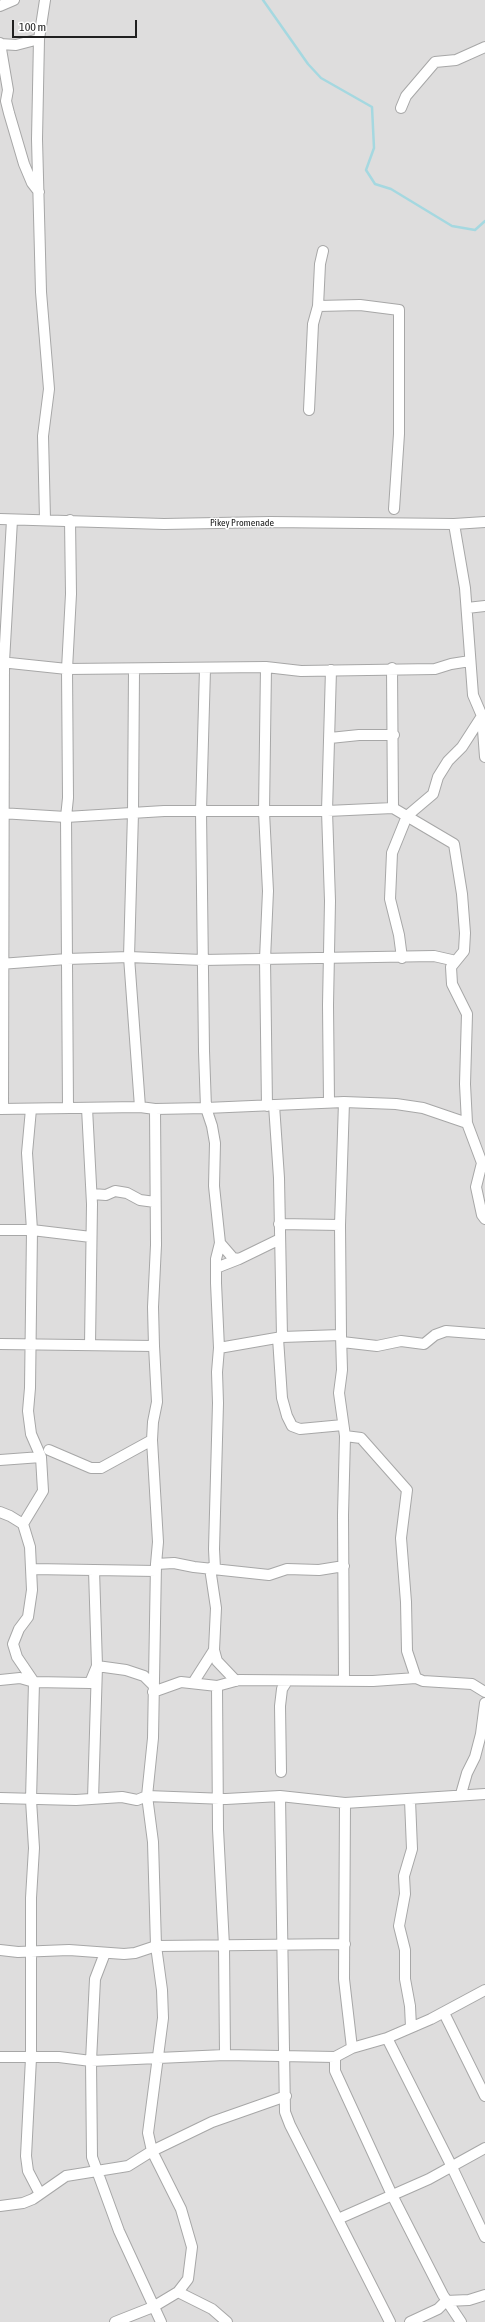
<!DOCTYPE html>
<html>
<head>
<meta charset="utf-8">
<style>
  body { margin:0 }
  #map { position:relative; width:485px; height:2322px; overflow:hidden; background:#f1ece6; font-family:"Asap Condensed",sans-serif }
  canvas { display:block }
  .scale { position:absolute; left:12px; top:20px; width:125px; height:18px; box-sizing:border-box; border:2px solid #202020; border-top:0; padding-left:5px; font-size:12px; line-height:14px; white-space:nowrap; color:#202020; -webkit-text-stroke:3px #fff; paint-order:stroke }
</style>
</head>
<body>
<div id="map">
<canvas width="485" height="2322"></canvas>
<div class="scale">100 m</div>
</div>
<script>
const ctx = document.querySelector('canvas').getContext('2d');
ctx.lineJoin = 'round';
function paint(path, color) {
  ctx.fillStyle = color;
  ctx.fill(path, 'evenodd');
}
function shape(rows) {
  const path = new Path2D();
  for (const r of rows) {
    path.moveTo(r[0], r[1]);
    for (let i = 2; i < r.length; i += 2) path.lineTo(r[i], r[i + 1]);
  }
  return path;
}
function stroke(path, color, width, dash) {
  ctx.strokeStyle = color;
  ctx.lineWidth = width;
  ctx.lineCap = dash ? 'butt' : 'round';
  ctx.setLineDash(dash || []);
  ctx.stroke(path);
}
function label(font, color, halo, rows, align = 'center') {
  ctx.font = font + ' "Asap Condensed",sans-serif';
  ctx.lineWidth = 3;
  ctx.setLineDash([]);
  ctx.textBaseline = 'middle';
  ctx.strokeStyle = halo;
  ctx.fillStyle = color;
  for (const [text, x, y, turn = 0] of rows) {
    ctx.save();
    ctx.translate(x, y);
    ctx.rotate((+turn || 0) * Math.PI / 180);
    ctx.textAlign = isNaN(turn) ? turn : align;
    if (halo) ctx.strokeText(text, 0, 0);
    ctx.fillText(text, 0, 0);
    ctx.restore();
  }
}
paint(shape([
  [0,0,485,0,485,2322,0,2322]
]), '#dedddd');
stroke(shape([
  [263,0,308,64,321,78,372,107,374,148,366,170,375,184,391,189,452,226,475,230,485,221]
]), '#a5d8e0', 2.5);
const minor = shape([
  [0,6,14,0],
  [39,39,45,0],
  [0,43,8,90,6,101,9,113,24,164,32,183,39,192],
  [0,44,16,45,39,39,37,139,41,292,49,389,43,436,45,519],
  [401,108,406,96,435,62,456,60,485,47],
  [318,306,360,305,399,310,399,434,394,509],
  [309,410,313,324,318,306,320,264,323,251],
  [0,519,164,524,270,522,454,524,485,522],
  [454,524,465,588,473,695,482,716,485,757],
  [467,608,485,606],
  [0,662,67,669,266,667,301,671,435,669,451,664,470,661],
  [266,667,264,812,268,891,265,959,267,1106],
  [392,668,393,808],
  [205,669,201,811,204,1051,206,1108,212,1126,215,1143,214,1186,220,1243,216,1259,216,1283,219,1348,217,1372,218,1403,214,1549,215,1569],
  [134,670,133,813,129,957,140,1107],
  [330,738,359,735,394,735],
  [0,813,66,817,164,811,327,811,393,808,454,844,462,894,465,933,464,951,451,967,452,984,467,1014,465,1084,467,1123,482,1163,476,1187,482,1215,485,1219],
  [402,958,399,935,390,899,392,853,407,816,433,794,438,777,448,761,462,747,482,716,485,716],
  [0,964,67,959,129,957,202,960,434,956,456,961],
  [329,1102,328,1005,330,901,327,811,331,670],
  [274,1105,279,1178,282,1337],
  [68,1107,66,817,68,798,67,669,71,594,70,520],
  [87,1108,92,1204,90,1345],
  [0,1109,140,1107,155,1109,206,1108,344,1102,396,1104,423,1108,467,1123],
  [3,1109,4,662,12,520],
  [31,1109,27,1153,32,1230,30,1388,28,1411,31,1434,41,1457,43,1491,23,1524,30,1547,32,1590,28,1617,19,1629,13,1644,17,1657,34,1682,31,1800,34,1848,31,1898,31,2058,26,2156,28,2171,40,2194],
  [92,1194,106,1195,115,1191,127,1193,140,1200,155,1202],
  [340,1225,344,1102],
  [0,1230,32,1230,91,1237],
  [220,1243,233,1258,239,1259,278,1240],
  [216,1268,239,1259],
  [341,1335,342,1370,339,1393,345,1436,343,1515,344,1681],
  [278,1338,282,1398,287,1416,292,1426,300,1429,343,1425],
  [342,1342,377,1346,401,1341,424,1344,435,1335,446,1331,485,1334],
  [0,1344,154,1346,153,1307,156,1245,155,1109],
  [219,1348,282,1337,341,1335,340,1225,279,1224],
  [345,1436,361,1438,407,1490,401,1538,406,1602,407,1651,416,1678],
  [49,1450,91,1468,101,1468,152,1440],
  [0,1460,41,1457],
  [0,1512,10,1516,23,1524],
  [156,1564,174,1563,194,1567,269,1575,287,1569,319,1570,344,1566],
  [210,1568,216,1608,214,1650,217,1661,236,1681],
  [32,1569,156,1571],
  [0,1680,20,1678,34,1682,90,1683,97,1666,126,1670,144,1676,153,1685],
  [193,1683,214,1650],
  [153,1692,181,1682,217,1686],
  [281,1772,280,1706,282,1689,287,1681],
  [461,1794,467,1773,475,1757,481,1734,485,1703],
  [280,1796,285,2112,290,2125,390,2322],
  [0,1798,76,1800,122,1797,137,1800,147,1796,226,1799,280,1796,345,1803,485,1794],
  [93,1799,97,1666,94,1570],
  [410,1800,412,1849,404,1876,405,1894,399,1926,405,1950,405,1979,410,2006,411,2027],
  [345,1803,344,1979,352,2048,335,2057,335,2071,392,2195,443,2295,461,2322],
  [0,1950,18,1952,69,1950,124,1954,135,1953,156,1946,345,1944],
  [444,2013,485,2096],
  [387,2038,451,2165,485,2237],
  [352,2048,387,2038,431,2019,485,1990],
  [225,2055,224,1946,218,1829,217,1686,239,1680,373,1681,416,1678,423,1681,472,1684,485,1692],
  [0,2057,59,2057,91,2061,95,1979,105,1953],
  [0,2206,23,2203,33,2199,66,2176,128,2166,152,2151,212,2122,286,2096],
  [338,2219,429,2179,485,2148],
  [178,2292,212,2309,227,2322],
  [115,2322,153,2307,178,2292,188,2279,192,2247,181,2209,152,2151,148,2133,163,2018,162,1990,156,1946,153,1842,147,1796,153,1738,156,1564,158,1542,152,1440,153,1422,157,1402,154,1346],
  [161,2322,119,2231,92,2157,91,2061,225,2055,335,2057],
  [410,2322,438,2309,446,2301,469,2300,485,2295]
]);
stroke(minor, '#a7a7a7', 12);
stroke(minor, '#fff', 10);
label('10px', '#202020', '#fff', [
  ["Pikey Promenade",242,523]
]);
</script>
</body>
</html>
